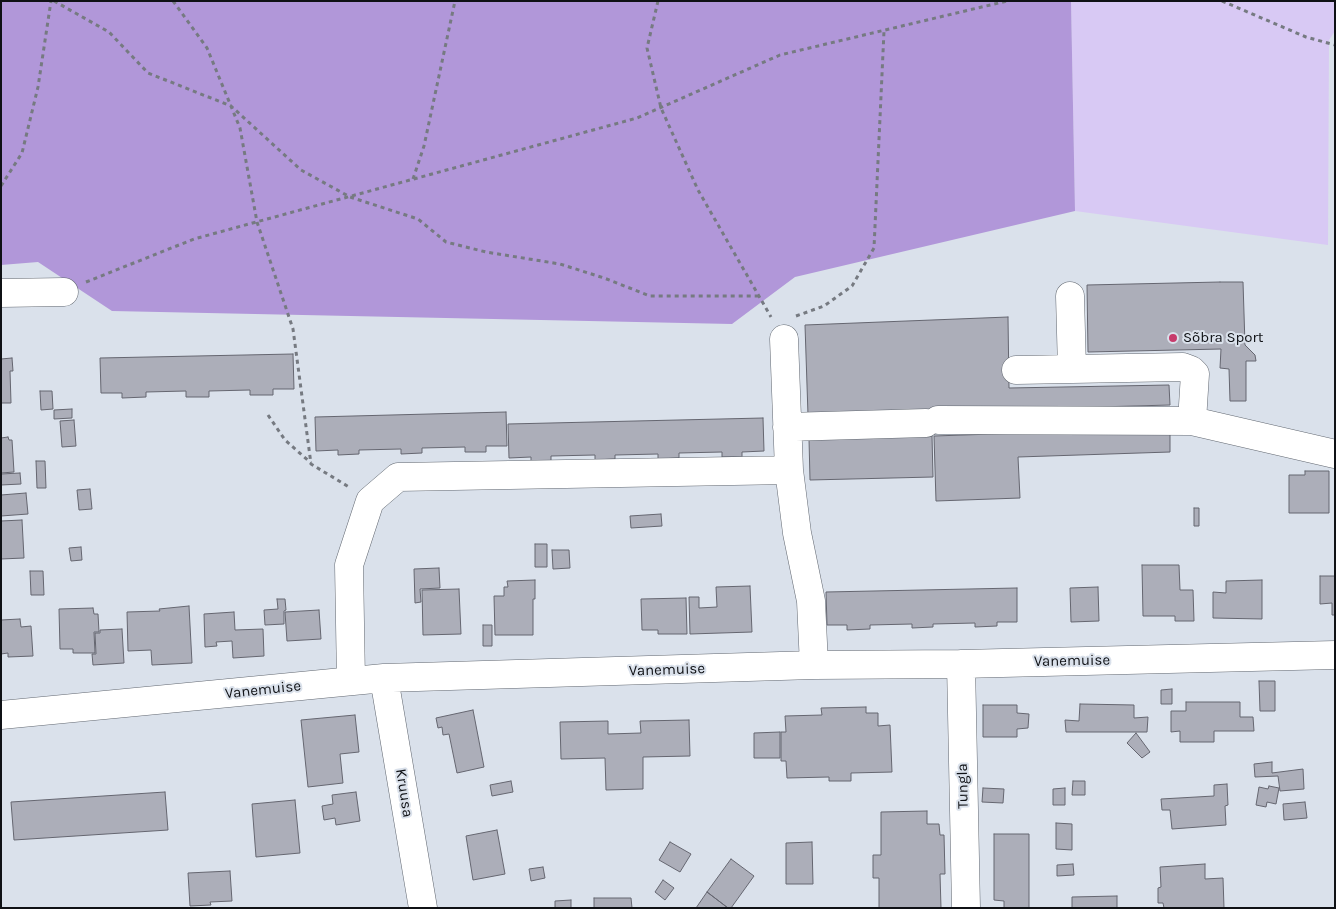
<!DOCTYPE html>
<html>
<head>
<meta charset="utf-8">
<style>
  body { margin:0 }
  #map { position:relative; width:1336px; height:909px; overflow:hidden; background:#dae1eb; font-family:Karla,sans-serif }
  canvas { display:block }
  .frame { position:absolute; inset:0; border:2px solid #0f1115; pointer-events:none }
</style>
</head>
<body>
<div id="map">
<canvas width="1336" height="909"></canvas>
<div class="frame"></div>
</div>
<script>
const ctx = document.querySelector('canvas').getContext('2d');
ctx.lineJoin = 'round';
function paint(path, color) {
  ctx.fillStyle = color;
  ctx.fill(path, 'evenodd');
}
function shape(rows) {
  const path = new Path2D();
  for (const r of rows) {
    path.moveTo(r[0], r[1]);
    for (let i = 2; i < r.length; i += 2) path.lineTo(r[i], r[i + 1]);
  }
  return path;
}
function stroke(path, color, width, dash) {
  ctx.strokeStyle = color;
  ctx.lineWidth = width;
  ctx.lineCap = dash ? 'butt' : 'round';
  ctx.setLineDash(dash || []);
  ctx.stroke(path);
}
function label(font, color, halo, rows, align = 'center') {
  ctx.font = font + ' Karla,sans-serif';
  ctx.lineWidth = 4;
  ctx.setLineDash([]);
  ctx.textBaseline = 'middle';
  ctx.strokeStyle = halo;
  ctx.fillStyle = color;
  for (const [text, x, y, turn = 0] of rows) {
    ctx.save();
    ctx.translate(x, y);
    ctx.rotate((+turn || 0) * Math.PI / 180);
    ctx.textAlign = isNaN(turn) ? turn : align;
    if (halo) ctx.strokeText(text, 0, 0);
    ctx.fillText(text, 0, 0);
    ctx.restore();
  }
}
paint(shape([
  [1071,1,1335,1,1335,31,1329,40,1328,245,1075,211]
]), '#d8c9f4');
paint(shape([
  [1,1,1071,1,1075,211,795,277,732,324,112,311,38,262,1,265]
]), '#b197d9');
const building = shape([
  [1220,282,1243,282,1245,345,1255,355,1256,361,1246,361,1246,401,1230,401,1229,369,1220,368,1221,349,1088,352,1087,285,1220,282],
  [1008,317,1009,388,1169,385,1170,405,808,415,805,325,1008,317],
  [293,354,294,389,273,389,273,395,250,395,250,390,209,391,209,397,186,397,186,391,146,392,146,397,122,398,122,393,101,393,100,358,293,354],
  [12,358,13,371,10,371,11,403,1,403,1,359,12,358],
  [40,391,52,391,53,409,41,410,40,391],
  [72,409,72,418,54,419,54,410,72,409],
  [506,412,507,446,486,446,486,452,465,452,465,447,422,448,422,453,401,454,401,449,359,450,359,454,338,455,338,450,316,451,315,417,506,412],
  [763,418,764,451,742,452,742,457,722,457,722,452,679,453,679,458,658,459,658,454,615,455,615,459,595,460,595,455,551,456,551,461,531,462,531,457,509,458,508,424,763,418],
  [74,420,76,446,62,447,60,421,74,420],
  [1170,428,1170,452,1018,457,1020,498,936,501,934,436,1170,428],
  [932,436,933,477,810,480,809,439,932,436],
  [8,437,9,440,12,440,14,472,1,473,1,438,8,437],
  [36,461,45,461,46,488,37,488,36,461],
  [1305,471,1329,471,1329,513,1289,513,1289,475,1305,475,1305,471],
  [20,473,21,484,1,485,1,474,20,473],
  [90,489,92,509,79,510,77,490,90,489],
  [26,493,28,514,1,516,1,495,26,493],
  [1194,508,1199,508,1199,526,1194,526,1194,508],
  [661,514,662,526,631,528,630,516,661,514],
  [22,520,24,558,1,559,1,521,22,520],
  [535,544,547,544,547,567,535,567,535,544],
  [81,547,82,560,71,561,69,548,81,547],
  [552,550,569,550,570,568,553,569,552,550],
  [1142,565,1179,565,1180,590,1193,590,1194,621,1175,621,1175,616,1143,616,1142,565],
  [439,568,440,588,420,589,421,602,415,603,414,569,439,568],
  [30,571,43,571,44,595,31,595,30,571],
  [1320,576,1335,576,1335,615,1332,615,1332,603,1320,604,1320,576],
  [535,580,535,599,533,599,533,635,495,635,494,596,504,596,504,587,508,587,507,581,535,580],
  [1262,580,1262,619,1213,618,1213,592,1226,593,1226,581,1262,580],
  [750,586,752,632,690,634,689,597,699,597,699,608,717,607,716,587,750,586],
  [1098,587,1099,621,1071,622,1070,588,1098,587],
  [1017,588,1017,622,997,622,997,626,975,627,975,623,933,624,933,627,912,628,912,624,870,625,870,629,847,630,847,625,827,625,826,592,1017,588],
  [459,589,461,634,423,635,422,590,459,589],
  [686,598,687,634,658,634,658,630,642,630,641,599,686,598],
  [277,599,285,599,286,610,284,611,284,624,265,625,264,610,278,609,277,599],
  [189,606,192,663,152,665,151,650,128,651,127,612,160,611,159,609,189,606],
  [93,608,94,614,98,614,99,632,94,632,95,653,73,653,73,649,60,649,59,609,93,608],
  [319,610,321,639,287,641,285,612,319,610],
  [234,612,235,630,263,629,264,656,233,658,232,641,216,642,217,646,205,647,204,614,234,612],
  [20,619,21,627,31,626,33,656,8,657,8,653,1,654,1,620,20,619],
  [483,625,492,625,492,646,483,646,483,625],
  [122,629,124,663,93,665,92,654,96,654,95,633,100,633,100,630,122,629],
  [1259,681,1275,681,1275,711,1260,711,1259,681],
  [1172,689,1172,704,1161,704,1161,690,1172,689],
  [1186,702,1240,702,1240,717,1253,717,1254,731,1214,731,1214,742,1180,742,1180,731,1171,732,1171,711,1186,711,1186,702],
  [1080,704,1134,705,1134,718,1148,717,1147,732,1066,732,1065,720,1079,721,1080,704],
  [983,705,1017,705,1017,713,1029,714,1028,728,1017,729,1017,737,983,737,983,705],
  [866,707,866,713,878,713,878,726,890,725,892,772,851,773,851,781,829,781,829,777,787,778,786,761,781,761,781,732,786,732,785,716,822,715,821,708,866,707],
  [473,710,484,767,457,773,449,734,443,735,442,727,438,728,436,718,473,710],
  [355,715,359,752,340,754,343,783,308,787,301,720,355,715],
  [689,720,690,756,643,757,643,789,606,790,605,758,561,759,560,722,608,721,608,734,641,733,640,721,689,720],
  [780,732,780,758,754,758,754,733,780,732],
  [1136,733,1150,752,1142,758,1127,743,1136,733],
  [1272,762,1272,773,1303,769,1304,789,1280,791,1278,776,1255,777,1254,764,1272,762],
  [511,781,513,792,492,796,490,785,511,781],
  [1073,781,1085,781,1085,795,1072,795,1073,781],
  [1227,784,1228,805,1225,806,1226,825,1172,829,1170,810,1162,810,1161,799,1214,796,1214,785,1227,784],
  [1269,786,1279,788,1276,804,1267,802,1266,807,1256,805,1259,787,1268,789,1269,786],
  [983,788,1004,789,1003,803,982,802,983,788],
  [1065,788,1065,805,1053,805,1053,789,1065,788],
  [165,792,168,830,14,840,11,802,165,792],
  [356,792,360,821,336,825,335,818,324,820,322,806,333,804,332,795,356,792],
  [295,800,300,853,256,857,252,804,295,800],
  [1305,802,1307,818,1284,820,1283,804,1305,802],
  [927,811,927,824,939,824,940,835,944,835,945,874,940,874,941,908,879,908,879,878,873,878,873,855,881,855,881,812,927,811],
  [1056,823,1072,824,1072,850,1056,849,1056,823],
  [497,830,505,874,473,880,466,836,497,830],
  [994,834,1029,834,1029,908,1004,908,1004,901,994,900,994,834],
  [670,842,691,854,680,872,659,860,670,842],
  [812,842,813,884,786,884,786,843,812,842],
  [731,859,754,876,731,908,728,908,707,892,731,859],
  [1073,864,1074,875,1057,876,1057,865,1073,864],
  [1205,864,1205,879,1223,878,1224,908,1164,908,1163,903,1158,903,1158,888,1161,887,1160,867,1205,864],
  [543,867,545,878,531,881,529,869,543,867],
  [230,871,232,901,210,902,211,905,190,906,188,873,230,871],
  [663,880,674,888,665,900,655,892,663,880],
  [707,892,728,908,696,908,707,892],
  [1117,896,1117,908,1072,908,1072,897,1117,896],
  [594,898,631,898,632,908,594,908,594,898],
  [571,900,571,908,555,908,555,901,571,900]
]);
paint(building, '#acaeb9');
stroke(building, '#656670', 1);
const minor = shape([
  [1,293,64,292],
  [1070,296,1072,369],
  [1016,370,1183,367,1191,370,1195,374,1192,421],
  [938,420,1192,421,1335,454],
  [787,427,926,423],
  [789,470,797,533,811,601,814,665],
  [961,664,966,908],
  [384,678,423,908],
  [351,681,349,565,370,501,398,477,789,470,784,339],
  [1,715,384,678,814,665,961,664,1335,655]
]);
stroke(minor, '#626871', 29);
stroke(shape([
  [54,1,109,32,148,73,231,106,301,170,350,197,418,219,446,242,486,252,560,264,604,278,650,296,759,296],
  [173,1,207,48,240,128,257,222,293,329,311,464,349,487],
  [658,1,647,48,661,108,698,190,771,317],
  [1222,1,1306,37,1335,45],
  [413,179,424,146,455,1],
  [1,186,22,153,38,87,51,1],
  [86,282,194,239,637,118,780,55,1007,1],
  [796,316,824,306,852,286,874,248,884,31],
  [268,415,285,440,311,463]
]), '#767a81', 3, [4, 4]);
stroke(minor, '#fff', 28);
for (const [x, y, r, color] of [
  [1173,338,5,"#c73b6c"]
]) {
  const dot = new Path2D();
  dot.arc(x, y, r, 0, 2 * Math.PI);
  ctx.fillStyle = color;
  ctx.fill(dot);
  stroke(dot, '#dae1eb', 2);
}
label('15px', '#0f1115', '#dae1eb', [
  ["Sõbra Sport",1183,338]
], 'left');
label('15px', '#0f1115', '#dae1eb', [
  ["Vanemuise",1072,661,-1],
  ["Vanemuise",667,670,-2],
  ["Vanemuise",263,690,-6],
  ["Tungla",963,786,-91],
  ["Kruusa",404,793,81]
]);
</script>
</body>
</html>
